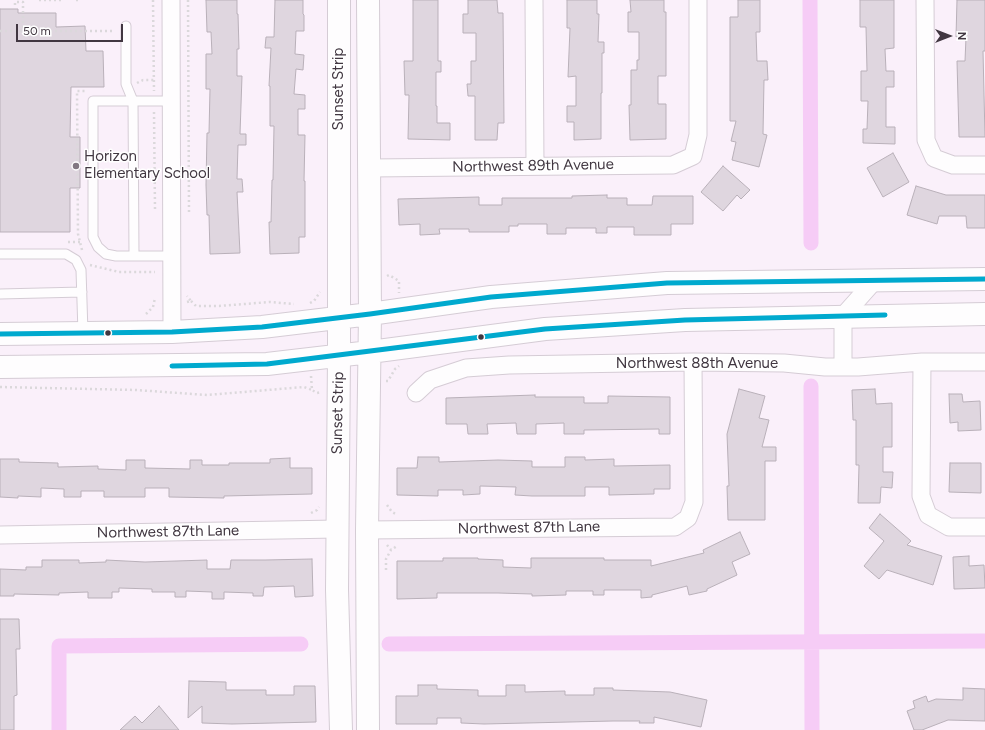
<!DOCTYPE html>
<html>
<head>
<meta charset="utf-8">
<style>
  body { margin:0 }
  #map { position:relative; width:985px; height:730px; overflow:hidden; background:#faf0fa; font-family:Figtree,sans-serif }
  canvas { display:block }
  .north { position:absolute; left:929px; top:16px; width:40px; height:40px; -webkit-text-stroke:3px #fff; paint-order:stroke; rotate:90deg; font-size:11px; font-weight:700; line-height:16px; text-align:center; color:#413741 }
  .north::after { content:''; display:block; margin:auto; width:14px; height:18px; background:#413741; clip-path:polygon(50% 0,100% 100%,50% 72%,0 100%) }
  .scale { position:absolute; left:16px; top:24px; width:107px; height:18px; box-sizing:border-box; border:2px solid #413741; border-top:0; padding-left:5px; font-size:12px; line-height:14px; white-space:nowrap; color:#413741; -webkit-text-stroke:3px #fff; paint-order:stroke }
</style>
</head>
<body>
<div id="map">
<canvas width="985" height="730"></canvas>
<div class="north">N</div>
<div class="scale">50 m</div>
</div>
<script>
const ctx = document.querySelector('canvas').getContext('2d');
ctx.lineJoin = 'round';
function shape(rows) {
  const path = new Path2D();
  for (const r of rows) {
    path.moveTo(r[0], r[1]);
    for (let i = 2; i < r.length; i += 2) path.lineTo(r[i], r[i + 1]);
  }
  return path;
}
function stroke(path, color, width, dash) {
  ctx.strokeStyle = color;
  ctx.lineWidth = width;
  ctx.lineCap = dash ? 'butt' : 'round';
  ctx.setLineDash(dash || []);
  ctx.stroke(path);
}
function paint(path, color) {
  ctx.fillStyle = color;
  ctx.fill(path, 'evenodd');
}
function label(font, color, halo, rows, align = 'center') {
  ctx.font = font + ' Figtree,sans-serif';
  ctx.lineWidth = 3;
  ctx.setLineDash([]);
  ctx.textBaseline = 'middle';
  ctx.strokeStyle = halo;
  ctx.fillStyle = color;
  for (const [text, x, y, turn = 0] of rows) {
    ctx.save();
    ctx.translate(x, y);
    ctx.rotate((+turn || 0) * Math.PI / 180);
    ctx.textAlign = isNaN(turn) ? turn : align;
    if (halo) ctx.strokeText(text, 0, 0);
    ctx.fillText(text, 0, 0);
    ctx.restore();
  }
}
stroke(shape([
  [810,0,811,243],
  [811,386,812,730],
  [389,644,985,641],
  [59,730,59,646,301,644]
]), '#f6ccf6', 15);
const building = shape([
  [206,0,237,0,237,14,238,14,239,49,237,49,237,76,242,76,240,134,246,134,246,145,238,145,237,179,242,179,243,192,237,192,240,253,210,254,209,215,207,215,206,185,207,133,209,133,210,89,206,89,206,54,212,54,211,32,207,32,206,0],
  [275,0,303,0,303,14,304,15,304,31,296,31,295,54,304,55,303,70,296,69,294,94,305,95,305,109,298,109,298,135,305,135,304,181,305,181,305,237,299,237,299,253,270,254,269,222,271,222,272,180,273,180,274,126,270,126,270,86,269,86,271,48,265,48,266,37,274,37,275,0],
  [413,0,438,0,438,61,441,61,441,72,436,72,436,106,437,106,437,123,450,123,450,140,408,139,409,95,405,95,404,61,413,61,413,0],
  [468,0,497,0,498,13,503,13,504,123,498,123,497,140,475,140,475,96,468,96,467,84,471,84,471,61,476,61,476,33,463,33,463,14,468,14,468,0],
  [567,0,597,0,597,14,599,14,598,42,604,42,604,53,602,53,602,93,601,93,601,139,574,140,574,122,567,122,567,106,576,106,576,76,568,77,570,28,567,28,567,0],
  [630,0,664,0,664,12,666,12,666,76,658,76,658,104,666,104,666,139,630,140,629,105,631,105,631,70,637,70,637,60,639,60,639,32,628,32,628,12,631,12,630,0],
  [738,0,760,0,760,32,756,32,757,61,767,61,768,80,764,80,763,134,767,135,759,167,732,160,736,142,731,141,736,121,730,121,730,17,738,17,738,0],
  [860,0,894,0,894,48,885,49,886,71,894,71,894,87,886,87,886,127,895,127,895,144,863,143,863,129,867,129,868,101,861,101,861,71,867,71,866,27,860,27,860,0],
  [957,0,985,0,985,51,983,51,985,137,959,137,957,61,965,61,966,37,956,37,957,0],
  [0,9,18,9,18,13,56,13,56,27,85,26,86,51,103,51,104,87,71,87,70,137,80,137,80,188,70,188,70,232,0,232,0,9],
  [893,153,909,182,883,197,867,168,893,153],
  [723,166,750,190,741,199,737,195,723,211,701,192,723,166],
  [916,186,946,195,985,195,985,228,967,228,966,216,939,216,937,224,907,215,916,186],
  [607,195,607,198,627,198,627,205,652,205,653,196,693,196,693,224,671,224,671,235,634,235,634,227,607,227,607,233,596,233,596,228,566,228,566,234,547,234,547,224,518,224,518,226,509,226,509,232,469,232,469,229,439,229,440,234,420,235,420,224,399,225,398,199,479,197,479,205,502,205,502,198,572,198,572,196,607,195],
  [739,389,765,396,759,418,769,420,762,447,776,447,776,461,765,461,765,520,728,520,727,486,729,486,727,434,739,389],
  [875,389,876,404,892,403,892,447,883,447,883,472,893,472,892,488,881,487,880,503,858,503,859,465,856,465,856,420,853,420,852,390,875,389],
  [949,394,962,394,963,402,980,401,981,430,958,431,958,422,950,423,949,394],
  [535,395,535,397,584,397,584,403,608,403,608,396,670,397,670,434,659,434,659,429,584,430,584,434,564,434,564,423,536,424,536,434,517,434,516,423,487,424,488,434,468,434,467,424,446,424,446,398,535,395],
  [418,457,439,457,439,462,498,460,532,461,532,467,565,467,565,457,585,457,585,460,614,459,614,466,670,465,670,489,654,489,654,494,609,495,609,487,585,487,585,496,532,496,515,495,516,487,480,486,480,494,463,495,463,490,438,490,438,496,397,495,397,468,417,468,418,457],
  [290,458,290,468,312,468,312,494,224,496,224,498,169,497,169,488,145,488,145,497,104,497,104,491,81,491,81,497,64,497,64,489,41,488,41,497,18,496,18,498,0,497,0,459,19,459,19,462,58,463,58,467,98,466,98,469,126,470,126,460,145,460,145,468,190,469,190,460,202,460,202,465,229,465,229,463,270,463,270,459,290,458],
  [950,463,981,463,981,493,949,492,950,463],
  [880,514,911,541,907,545,942,556,933,585,887,570,879,579,864,566,884,541,869,528,880,514],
  [740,532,750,554,732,562,737,575,707,589,707,591,689,595,687,586,652,595,652,597,641,598,641,590,604,590,604,595,593,595,593,591,566,591,566,595,532,596,532,594,498,593,437,593,437,598,397,599,397,561,443,561,443,558,478,558,478,559,503,560,503,567,531,568,531,558,604,558,604,560,651,560,651,566,704,553,703,550,740,532],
  [969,556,969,566,984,565,985,588,954,589,953,557,969,556],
  [312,559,313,596,295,597,294,586,264,587,263,596,253,596,253,593,224,592,224,599,212,599,212,592,186,591,186,597,175,597,175,592,152,592,152,589,119,588,119,592,112,592,112,598,88,598,88,592,59,593,59,595,14,594,14,596,0,596,0,569,26,570,26,567,42,567,42,560,79,560,79,563,106,562,106,560,145,562,207,560,207,569,230,569,231,560,265,560,312,559],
  [0,619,19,619,20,649,16,649,17,695,14,696,14,730,0,730,0,619],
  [189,681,226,682,226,690,266,690,266,695,294,695,294,686,315,686,316,722,232,724,202,723,202,706,188,718,189,681],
  [418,685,437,685,437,689,478,690,478,696,506,696,506,685,525,685,525,692,565,691,565,695,594,695,594,688,613,688,613,690,670,692,707,700,701,727,654,717,654,723,639,723,640,721,613,721,484,724,461,723,461,718,437,718,437,724,396,724,396,696,418,696,418,685],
  [963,688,985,689,985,721,948,720,922,730,914,730,907,711,915,708,913,701,926,696,928,702,936,699,963,700,963,688],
  [159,706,179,730,120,730,135,716,142,723,159,706]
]);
paint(building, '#dfd6df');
stroke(building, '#b9b0b9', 1);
const lane = shape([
  [126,26,126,84,133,101,134,256],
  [172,101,93,101,93,237,98,247,106,254,116,256,172,256],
  [0,254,66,254,76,260,81,270,83,333],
  [0,294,82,292]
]);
const street = shape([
  [171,0,172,332],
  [534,0,535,166],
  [925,0,926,140,934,158,953,165,985,165],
  [370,168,673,165,693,156,698,135,698,0],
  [922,362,921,496,928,515,949,527,985,527],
  [843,367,843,316,876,279],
  [416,393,430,380,466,368,509,365,693,362,784,363,825,367,858,367,922,362,985,362],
  [367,530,675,527,688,518,694,502,693,362],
  [0,535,337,529]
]);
const secondary = shape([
  [339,0,339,356,337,590,341,730],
  [0,334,172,332,262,327,370,314,491,297,667,283,985,279],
  [0,367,267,364,370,352,545,329,685,320,985,314],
  [368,730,367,530,370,314,368,0]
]);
stroke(lane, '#d5ccd5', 11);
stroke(street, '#d5ccd5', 19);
stroke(secondary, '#d5ccd5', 24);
stroke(shape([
  [39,0,63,0],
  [76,0,80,0],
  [153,0,154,91],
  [188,0,189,213],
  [15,5,15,2,23,2,23,31],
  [0,31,115,31],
  [137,83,143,80,154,80],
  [154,112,155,209],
  [68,242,80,242],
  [82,250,78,234,77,91,87,91],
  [90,265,119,272,155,272],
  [387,276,389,275,399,281,399,293],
  [191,301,196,306,219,306,270,302,294,304],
  [187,302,191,301,187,296],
  [310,303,314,301,320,292],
  [146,314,153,307,155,298],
  [311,376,312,390,317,393,322,392],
  [386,381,388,381,395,369,399,366],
  [0,387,136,390,207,395,304,387,312,390],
  [387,505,392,512,396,514],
  [311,513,317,510,319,507],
  [387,545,391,550,397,546],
  [386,570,386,559,391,550]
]), '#dbd8db', 2.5, [2, 3]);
stroke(lane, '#fefdfe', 9);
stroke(street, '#fefdfe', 17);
stroke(secondary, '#fefdfe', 22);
stroke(shape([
  [0,334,172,332,262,327,370,314,491,297,667,283,985,279],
  [172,366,267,364,545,329,685,320,885,315]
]), '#00a9ce', 5);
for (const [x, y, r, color] of [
  [76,166,4,"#827882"],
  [108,333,3.5,"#413741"],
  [481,337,3.5,"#413741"]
]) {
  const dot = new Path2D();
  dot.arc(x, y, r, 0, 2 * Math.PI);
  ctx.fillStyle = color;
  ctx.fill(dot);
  stroke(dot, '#fff', 1.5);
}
label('15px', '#413741', '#fff', [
  ["Sunset Strip",339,89,-90],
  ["Northwest 89th Avenue",533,166,-1],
  ["Northwest 88th Avenue",697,364],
  ["Sunset Strip",338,413,-89],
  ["Northwest 87th Lane",529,528,-1],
  ["Northwest 87th Lane",168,532,-1]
]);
label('15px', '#413741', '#fff', [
  ["Horizon",84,157],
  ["Elementary School",84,174]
], 'left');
</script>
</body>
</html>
